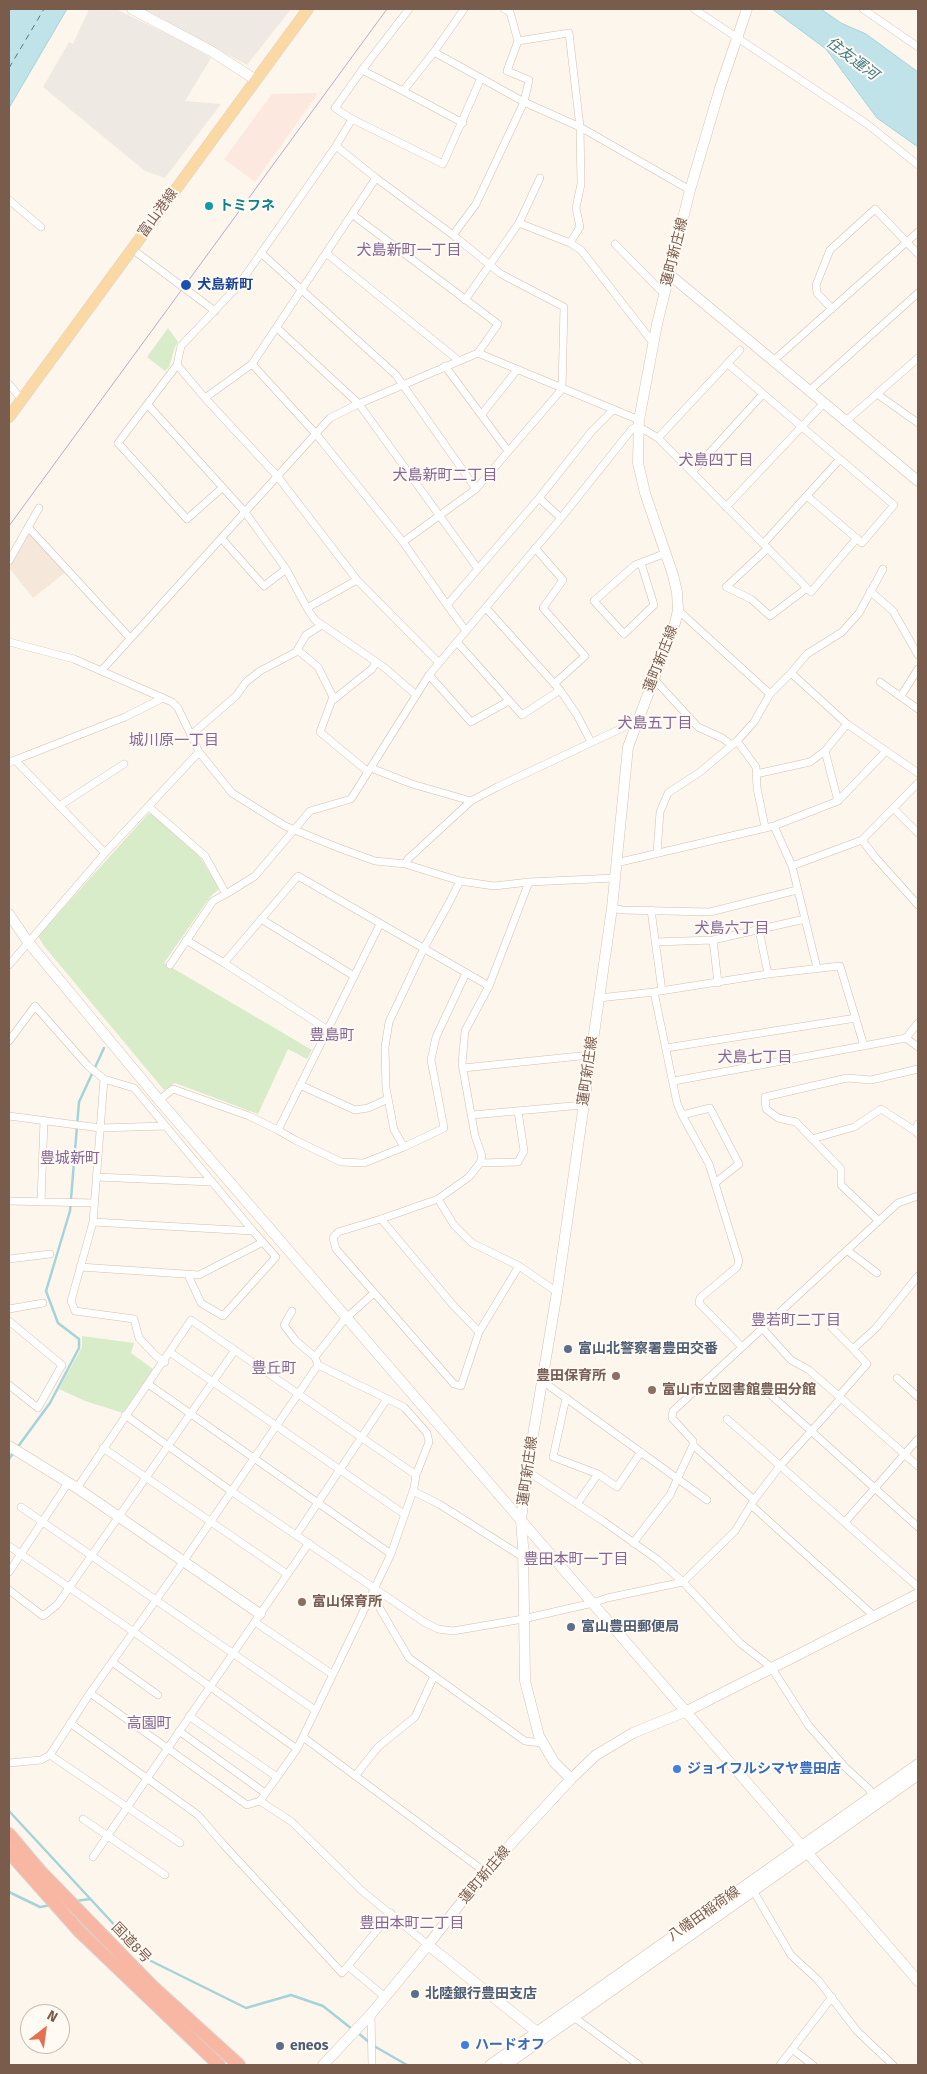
<!DOCTYPE html>
<html>
<head>
<meta charset="utf-8">
<style>
  body { margin:0 }
  #map { position:relative; width:927px; height:2074px; overflow:hidden; background:#fdf6ec; font-family:"Fira Sans",sans-serif }
  canvas { display:block }
  .frame { position:absolute; inset:0; border:10px solid #7a5c4d; pointer-events:none }
  .north { position:absolute; left:20px; top:2004px; width:50px; height:50px; box-sizing:border-box; background:#fffaf3; border:1px solid #cabbb1; border-radius:50%; rotate:30deg; font-size:14px; font-weight:700; line-height:20px; text-align:center; color:#7a5c4d }
  .north::after { content:''; display:block; margin:auto; width:18px; height:22px; background:#e76f51; clip-path:polygon(50% 0,100% 100%,50% 72%,0 100%) }
</style>
</head>
<body>
<div id="map">
<canvas width="927" height="2074"></canvas>
<div class="frame"></div>
<div class="north">N</div>
</div>
<script>
const ctx = document.querySelector('canvas').getContext('2d');
ctx.lineJoin = 'round';
function paint(path, color) {
  ctx.fillStyle = color;
  ctx.fill(path, 'evenodd');
}
function shape(rows) {
  const path = new Path2D();
  for (const r of rows) {
    path.moveTo(r[0], r[1]);
    for (let i = 2; i < r.length; i += 2) path.lineTo(r[i], r[i + 1]);
  }
  return path;
}
function stroke(path, color, width, dash) {
  ctx.strokeStyle = color;
  ctx.lineWidth = width;
  ctx.lineCap = dash ? 'butt' : 'round';
  ctx.setLineDash(dash || []);
  ctx.stroke(path);
}
function label(font, color, halo, rows, align = 'center') {
  ctx.font = font + ' "Fira Sans","Noto Sans JP",sans-serif';
  ctx.lineWidth = 4;
  ctx.setLineDash([]);
  ctx.textBaseline = 'middle';
  ctx.strokeStyle = halo;
  ctx.fillStyle = color;
  for (const [text, x, y, turn = 0] of rows) {
    ctx.save();
    ctx.translate(x, y);
    ctx.rotate((+turn || 0) * Math.PI / 180);
    ctx.textAlign = isNaN(turn) ? turn : align;
    if (halo) ctx.strokeText(text, 0, 0);
    ctx.fillText(text, 0, 0);
    ctx.restore();
  }
}
paint(shape([
  [27,534,33,534,66,572,33,598,9,568]
]), '#f5e8da');
paint(shape([
  [316,93,317,95,255,182,224,159,272,94]
]), '#fde8e0');
paint(shape([
  [89,9,116,9,183,42,211,58,185,101,221,104,165,178,145,171,43,87,69,42,73,44],
  [144,9,291,9,247,65]
]), '#efe9e4');
paint(shape([
  [168,328,178,342,175,347,169,367,165,371,147,357],
  [148,814,152,814,200,857,219,889,210,897,164,963,312,1050,307,1059,288,1049,258,1114,175,1083,164,1090,44,946,38,936],
  [82,1336,134,1343,131,1353,153,1369,123,1413,85,1401,59,1389,82,1347]
]), '#d8ecc9');
const water = shape([
  [9,9,67,9,9,108,9,9],
  [772,9,821,9,841,23,866,34,918,72,918,147,877,118,826,49,772,9]
]);
paint(water, '#bfe3e8');
stroke(water, '#a5d3da', 1);
stroke(shape([
  [17,1448,50,1403,79,1348,79,1339,58,1323,46,1291,70,1211,79,1102,104,1048],
  [9,1459,14,1452],
  [9,1811,145,1958,246,2008,291,1995,323,2006,352,2029],
  [9,1892,40,1907,51,1905],
  [76,1901,90,1899],
  [357,2032,370,2043],
  [374,2046,407,2065]
]), '#a5d3da', 2.5);
stroke(shape([
  [9,68,44,9]
]), '#437c86', 1, [6, 5]);
const street = shape([
  [504,9,510,12,518,41],
  [694,9,867,124,918,165],
  [863,9,918,47],
  [434,52,464,9],
  [362,70,409,9],
  [403,91,463,123],
  [352,119,443,164,481,78],
  [336,146,376,178],
  [9,200,41,227],
  [353,215,498,324,478,353],
  [519,223,570,243],
  [453,235,476,204,524,102,529,80,507,71,518,41,569,33,580,127,581,184,576,208,580,227,570,243,581,250,654,344],
  [615,244,665,295],
  [132,249,215,311],
  [261,253,396,375,476,489],
  [326,253,458,360],
  [465,300,519,223,540,178],
  [832,309,817,293,816,285,830,250,875,209,918,254],
  [277,328,359,404,478,569],
  [773,361,918,232],
  [252,364,316,434,403,542,447,605,539,498,592,431,612,411],
  [728,364,894,505,862,543,807,496],
  [177,365,181,346,238,286,336,146,352,119,335,108,362,70,403,91,434,52,524,102,580,127,690,190],
  [445,366,508,451],
  [9,384,22,400],
  [809,391,918,293],
  [877,394,918,423],
  [205,398,252,364,376,178,453,235,501,274,564,307,562,389,476,489,403,542],
  [148,405,245,512,286,569,307,608,357,580],
  [481,415,517,370],
  [846,421,918,358],
  [658,438,740,350],
  [692,472,763,394],
  [222,488,187,519,118,443,177,365,205,398,278,477,357,580,439,663],
  [539,498,561,518],
  [726,507,824,403],
  [28,527,130,638],
  [222,539,264,586,286,569],
  [763,544,840,459],
  [535,548,563,580,543,608,585,656,554,684],
  [768,548,726,587,751,599,770,616,807,588],
  [9,561,39,508],
  [641,563,654,605,624,634,594,601,635,565,666,553],
  [870,591,893,611,918,655],
  [447,605,466,631],
  [307,608,315,620,385,668,415,694],
  [486,608,560,690,577,715,591,742],
  [678,610,770,694,791,673,847,724,918,773],
  [9,642,74,659,172,702,178,708,199,752,232,793,285,826,339,848,375,861,405,864,460,881,494,886,529,882,615,878],
  [457,642,522,715,560,690],
  [296,652,306,635,322,625],
  [101,671,330,418,356,405,478,353,639,420],
  [791,673,807,654,842,632,859,613,883,569],
  [429,675,471,722,509,701],
  [654,679,698,727,722,738,732,745],
  [880,682,918,709],
  [901,696,918,669],
  [333,700,372,669,376,662],
  [192,734,236,696,246,682,260,671,296,652,300,652,318,667,333,697,320,732,367,771],
  [737,741,756,767,757,788,765,827],
  [825,751,838,801],
  [15,760,125,717,163,698],
  [9,763,15,760,105,853],
  [371,768,412,784,471,801],
  [756,774,810,762,825,751,847,724],
  [59,806,124,764],
  [149,807,205,856,226,894,255,876,310,811,351,799,429,675,561,518,632,429,638,426,658,438,811,592,857,538],
  [893,808,918,833],
  [774,826,838,801,886,751],
  [862,840,875,857,918,905],
  [657,853,660,812,668,793,700,772,737,741,754,722,770,694],
  [616,863,774,826,792,866,862,840,918,783],
  [405,864,408,859,471,801,497,787,637,721],
  [792,866,817,968],
  [612,908,622,910,710,912,797,890],
  [651,910,662,991],
  [261,919,354,976],
  [380,924,278,1130,295,1140,341,1162,364,1163,404,1147,394,1130,386,1088,385,1047,389,1022,424,948,450,901,460,881],
  [759,930,768,974],
  [186,940,224,963],
  [713,940,718,983],
  [655,942,713,940,805,919],
  [9,965,105,853,199,752],
  [170,965,213,901,226,894],
  [599,998,654,992],
  [328,1030,224,963,298,876,489,986],
  [906,1038,918,1023],
  [9,1041,35,1006,88,1066,104,1079],
  [666,1048,856,1018],
  [463,1068,590,1055],
  [674,1081,906,1038,918,1047],
  [300,1085,355,1110,368,1108,388,1099],
  [159,1100,173,1089,249,1116,278,1130],
  [472,1115,583,1105],
  [682,1115,710,1108,739,1164,715,1183],
  [9,1116,100,1128,165,1126],
  [918,1124,915,1131,918,1134],
  [812,1139,854,1127,881,1109,915,1131],
  [404,1147,444,1128,431,1060,436,1037,466,973],
  [480,1163,518,1162,524,1151,518,1111],
  [96,1177,211,1182],
  [438,1199,454,1225,472,1243,519,1266,557,1292],
  [9,1201,94,1203],
  [41,1202,44,1120],
  [381,1219,453,1305,479,1332,461,1386,454,1384,336,1249,333,1238,338,1232,381,1219],
  [381,1219,438,1199,469,1177,480,1163,482,1156,475,1136,462,1064,465,1031,489,986,529,882],
  [879,1221,841,1185,841,1169,796,1122,778,1118,766,1109,765,1097,847,1078,871,1080,918,1069],
  [93,1222,253,1231,134,1088,104,1079,93,1222,71,1301,75,1311,134,1319,139,1338,156,1356,165,1362],
  [848,1251,877,1273],
  [9,1259,50,1254],
  [80,1267,199,1275,263,1242],
  [188,1275,201,1303,223,1316,276,1257,253,1231],
  [9,1309,43,1303],
  [292,1311,284,1325,296,1341,315,1357],
  [9,1321,62,1365,38,1408,9,1385],
  [762,1328,791,1360,809,1370,918,1466],
  [832,1328,853,1349],
  [479,1332,519,1266],
  [742,1347,699,1303,700,1298,737,1267,739,1261,709,1164,682,1115,677,1103,654,992,768,974,840,966,864,1046],
  [171,1353,404,1514],
  [897,1378,918,1397],
  [541,1380,707,1500],
  [148,1384,391,1554],
  [771,1395,918,1527],
  [839,1396,867,1364,853,1349,876,1328,918,1276],
  [566,1398,553,1457,598,1474,617,1487,641,1452],
  [125,1415,231,1491,424,1622,438,1629,453,1631,523,1619,593,1603,607,1598,683,1582,735,1531,754,1500,780,1466,841,1398],
  [727,1419,918,1587],
  [693,1445,754,1500],
  [103,1448,287,1574],
  [527,1471,603,1521,658,1560,683,1582,740,1643,771,1667,809,1726,845,1767,869,1789,874,1798],
  [77,1488,191,1320,416,1475],
  [413,1491,439,1504,523,1557],
  [577,1504,598,1474],
  [751,1505,874,1616],
  [21,1507,315,1710],
  [845,1522,918,1439],
  [297,1534,387,1399],
  [633,1543,670,1495,693,1445,693,1441,672,1418,673,1411,898,1203,918,1196],
  [9,1546,134,1632,297,1749],
  [9,1572,68,1483],
  [9,1590,43,1616,57,1605,235,1350],
  [372,1595,409,1658,525,1741,542,1743],
  [255,1622,332,1674],
  [112,1662,158,1695],
  [90,1693,247,1805,260,1801,297,1749,391,1554,414,1488,416,1475,429,1442,427,1433,404,1407,318,1365,315,1357,344,1320,374,1293],
  [189,1716,277,1777],
  [70,1723,198,1815,223,1844,342,1973,391,1913],
  [179,1731,265,1793],
  [303,1737,485,1872],
  [50,1755,180,1843],
  [9,1763,41,1760,50,1755,90,1693,183,1562,318,1365],
  [355,1776,378,1747,415,1717,434,1676],
  [260,1801,292,1822,361,1890,428,1945],
  [83,1819,165,1875],
  [93,1857,309,1543],
  [751,1887,791,1955,818,1980,857,2031,893,2065],
  [348,1966,385,1997],
  [371,2014,372,2065],
  [571,2015,639,2065],
  [792,2049,813,2065],
  [780,2065,832,1997]
]);
const secondary = shape([
  [132,9,211,51,256,80],
  [670,275,918,481],
  [9,914,28,942,159,1100,918,1981],
  [9,1446,77,1488,260,1614],
  [571,1779,596,1755,633,1733,687,1711,918,1594],
  [428,1945,537,2032,540,2037],
  [323,2065,371,2014,428,1945,485,1872,571,1779,554,1762,539,1736,525,1681,523,1546,521,1520,527,1471,557,1292,612,908,628,747,675,623,678,610,677,592,673,575,645,493,638,463,639,420,657,324,690,190,720,88,747,9],
  [490,2065,918,1764],
  [506,2065,918,1775]
]);
const primary = shape([
  [9,417,308,9]
]);
const highway = shape([
  [9,1834,41,1872,152,1986,239,2065],
  [9,1852,80,1932,219,2065]
]);
stroke(street, '#d1beb0', 8);
stroke(secondary, '#d6c0b0', 11);
stroke(primary, '#dad1cd', 12);
stroke(highway, '#dad1cd', 14);
stroke(street, '#fff', 7);
stroke(secondary, '#fff', 10);
stroke(primary, '#fbd9a5', 11);
stroke(highway, '#f7b7a3', 12);
stroke(shape([
  [9,526,387,9]
]), '#b9a8c9', 1);
for (const [x, y, r, color] of [
  [209,206,5,"#0f9aa8"],
  [186,285,6,"#1a4fb4"],
  [568,1349,5,"#5c6f8a"],
  [616,1376,5,"#8d6e63"],
  [652,1390,5,"#8d6e63"],
  [302,1602,5,"#8d6e63"],
  [571,1627,5,"#5c6f8a"],
  [677,1769,5,"#3f7fe0"],
  [415,1994,5,"#5c6f8a"],
  [465,2045,5,"#3f7fe0"],
  [280,2046,5,"#5c6f8a"]
]) {
  const dot = new Path2D();
  dot.arc(x, y, r, 0, 2 * Math.PI);
  ctx.fillStyle = color;
  ctx.fill(dot);
  stroke(dot, '#fffaf3', 2);
}
label('bold 14px', '#0d838f', '#fffaf3', [
  ["トミフネ",219,206]
], 'left');
label('14px', '#7a5c4d', '#fffaf3', [
  ["富山港線",158,213,-54],
  ["蓮町新庄線",675,252,-76],
  ["蓮町新庄線",661,659,-69],
  ["蓮町新庄線",588,1071,-82],
  ["蓮町新庄線",528,1471,-82],
  ["蓮町新庄線",485,1875,-50],
  ["八幡田稲荷線",704,1914,-35],
  ["国道8号",131,1943,46]
]);
label('bold 14px', '#164399', '#fffaf3', [
  ["犬島新町",197,285]
], 'left');
label('bold 14px', '#4e5e75', '#fffaf3', [
  ["富山北警察署豊田交番",578,1349],
  ["富山豊田郵便局",581,1627],
  ["北陸銀行豊田支店",425,1994],
  ["eneos",290,2046]
], 'left');
label('bold 14px', '#785e54', '#fffaf3', [
  ["豊田保育所",606,1376,"right"],
  ["富山市立図書館豊田分館",662,1390],
  ["富山保育所",312,1602]
], 'left');
label('bold 14px', '#366cbe', '#fffaf3', [
  ["ジョイフルシマヤ豊田店",687,1769],
  ["ハードオフ",475,2045]
], 'left');
label('italic 15px', '#437c86', '#fffaf3', [
  ["住友運河",852,59,37]
]);
label('15px', '#846695', '#fffaf3', [
  ["犬島新町一丁目",409,251],
  ["犬島四丁目",716,461],
  ["犬島新町二丁目",445,476],
  ["犬島五丁目",655,724],
  ["城川原一丁目",174,741],
  ["犬島六丁目",732,929],
  ["豊島町",332,1036],
  ["犬島七丁目",755,1058],
  ["豊城新町",70,1159],
  ["豊若町二丁目",796,1321],
  ["豊丘町",274,1369],
  ["豊田本町一丁目",576,1560],
  ["高園町",149,1724],
  ["豊田本町二丁目",412,1924]
]);
</script>
</body>
</html>
